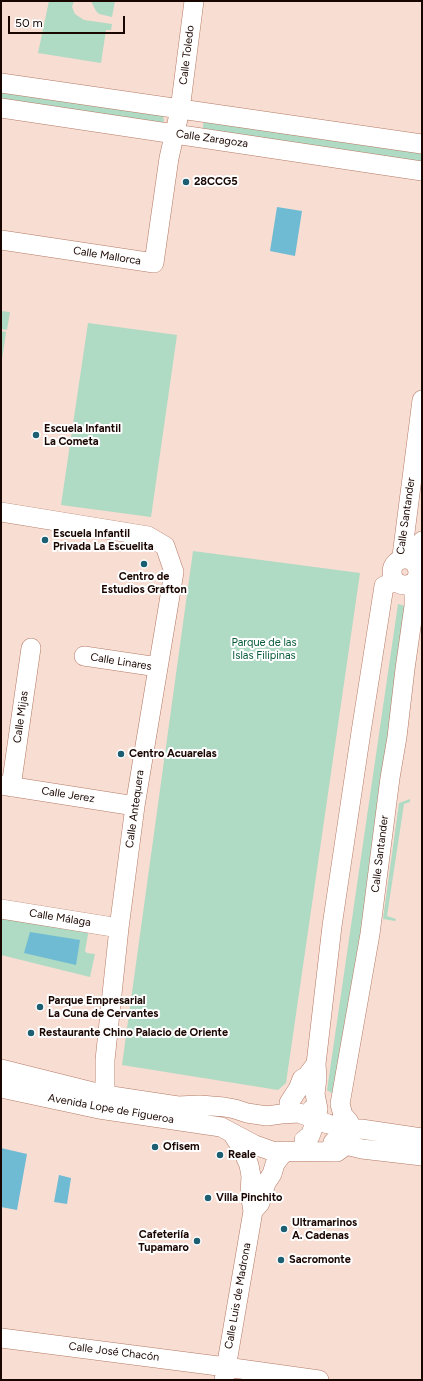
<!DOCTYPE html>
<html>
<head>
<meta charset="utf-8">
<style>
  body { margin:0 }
  #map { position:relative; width:423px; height:1381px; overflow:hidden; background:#f8ddd3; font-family:Figtree,sans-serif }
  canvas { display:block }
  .frame { position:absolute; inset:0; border:2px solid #1a0601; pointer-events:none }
  .scale { position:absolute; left:8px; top:16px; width:117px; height:18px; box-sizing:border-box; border:2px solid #1a0601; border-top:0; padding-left:5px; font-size:12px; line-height:14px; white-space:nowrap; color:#1a0601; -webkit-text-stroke:3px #fff; paint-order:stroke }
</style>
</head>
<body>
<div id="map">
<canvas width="423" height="1381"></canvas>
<div class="frame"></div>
<div class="scale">50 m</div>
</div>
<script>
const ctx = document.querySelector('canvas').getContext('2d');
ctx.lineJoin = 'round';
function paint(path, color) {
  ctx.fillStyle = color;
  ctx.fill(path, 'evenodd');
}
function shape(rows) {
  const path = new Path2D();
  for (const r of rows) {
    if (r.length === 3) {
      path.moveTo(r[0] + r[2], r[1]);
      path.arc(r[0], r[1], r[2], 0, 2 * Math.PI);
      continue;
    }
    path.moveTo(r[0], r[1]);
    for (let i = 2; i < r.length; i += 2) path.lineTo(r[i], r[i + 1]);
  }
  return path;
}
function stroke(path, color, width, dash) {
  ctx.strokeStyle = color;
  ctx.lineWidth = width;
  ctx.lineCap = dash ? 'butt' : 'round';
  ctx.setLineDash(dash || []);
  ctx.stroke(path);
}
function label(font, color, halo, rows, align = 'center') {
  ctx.font = font + ' Figtree,sans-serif';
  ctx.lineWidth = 4;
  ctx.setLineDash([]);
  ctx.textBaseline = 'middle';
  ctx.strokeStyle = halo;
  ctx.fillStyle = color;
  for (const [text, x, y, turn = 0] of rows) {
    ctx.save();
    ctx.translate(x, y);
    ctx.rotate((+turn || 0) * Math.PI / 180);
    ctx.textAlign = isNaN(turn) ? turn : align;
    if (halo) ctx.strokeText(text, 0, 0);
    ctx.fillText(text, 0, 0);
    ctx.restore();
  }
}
paint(shape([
  [49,1,74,1,72,7,75,14,84,20,112,24,111,30,106,30,101,63,38,53],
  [91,1,115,1,112,17,99,14,96,11],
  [1,91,159,114,163,116,164,121,161,124,1,100],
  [204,121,422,153,422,162,202,131],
  [1,311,10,312,7,330,1,329],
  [88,323,177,335,151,517,61,505],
  [1,331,6,332,1,366],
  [193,551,360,573,286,1083,278,1090,122,1065],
  [398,604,409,607,336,1096,327,1090],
  [410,799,410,802,404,804,387,916,396,919,395,921,383,919,399,803],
  [1,916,89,929,85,951,87,953,95,954,90,977,1,955]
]), '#afdac3');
paint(shape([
  [277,207,302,211,295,256,270,251],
  [30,932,80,940,76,965,24,953],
  [1,1148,27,1154,17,1210,1,1207],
  [59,1175,71,1178,67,1204,54,1202]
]), '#6fbbd3');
const street = shape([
  [1,83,422,144],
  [1,108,422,171],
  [1,240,154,263,169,158,180,110,194,1],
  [1,512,148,536,165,546,174,572,135,806,119,928,105,1060,105,1095],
  [405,572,13],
  [400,560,402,556,422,400],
  [416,566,422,541],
  [84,656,158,667],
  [1,785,135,806],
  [11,787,31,648],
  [1,909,119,928],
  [1,1069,105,1095,178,1106,200,1105,224,1107,235,1109,247,1113,267,1116,281,1114,299,1113,328,1124,350,1129,361,1129,422,1138],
  [1,1088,99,1109,221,1127,255,1145,272,1151,337,1152,345,1146],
  [289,1103,298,1089,302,1079,307,1076,316,1064],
  [316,1117,318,1109,315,1094,317,1078,316,1064,332,926,361,732,384,586,395,581],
  [349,1122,343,1115,340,1104,370,934,390,778,397,737,405,669,414,606,414,591,410,585],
  [304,1140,310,1136,315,1123,316,1117,312,1109],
  [333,1142,362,1149,422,1156],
  [253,1211,260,1203,266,1183,272,1174,275,1164,280,1157,286,1151],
  [1,1338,226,1367,319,1380],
  [224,1380,253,1211,250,1193,251,1176,249,1165,241,1147,232,1133]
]);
stroke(street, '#b47963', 20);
stroke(street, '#fff', 19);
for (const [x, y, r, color] of [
  [186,182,4,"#1c5f72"],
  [36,435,4,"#1c5f72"],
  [45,540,4,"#1c5f72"],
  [144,564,4,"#1c5f72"],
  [121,754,4,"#1c5f72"],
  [40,1007,4,"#1c5f72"],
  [31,1033,4,"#1c5f72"],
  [155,1147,4,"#1c5f72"],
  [220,1155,4,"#1c5f72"],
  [208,1198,4,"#1c5f72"],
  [284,1229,4,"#1c5f72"],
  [197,1241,4,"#1c5f72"],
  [281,1260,4,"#1c5f72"]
]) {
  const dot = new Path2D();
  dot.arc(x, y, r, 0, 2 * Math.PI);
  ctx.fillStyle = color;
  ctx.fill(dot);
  stroke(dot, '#fff', 1.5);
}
label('11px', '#1a0601', '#fff', [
  ["Calle Toledo",187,55,-83],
  ["Calle Zaragoza",212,139,8],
  ["Calle Mallorca",107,256,9],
  ["Calle Santander",406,516,-82],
  ["Calle Linares",121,662,9],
  ["Calle Mijas",21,717,-82],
  ["Calle Jerez",68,795,9],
  ["Calle Antequera",135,809,-82],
  ["Calle Santander",380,854,-83],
  ["Calle Málaga",60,918,9],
  ["Avenida Lope de Figueroa",111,1109,10],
  ["Calle Luis de Madrona",238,1296,-80],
  ["Calle José Chacón",114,1352,7]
]);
label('bold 11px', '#1a0601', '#fff', [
  ["28CCG5",194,182],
  ["Escuela Infantil",44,429],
  ["La Cometa",44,442],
  ["Escuela Infantil",53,534],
  ["Privada La Escuelita",53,547],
  ["Centro de",144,577,"center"],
  ["Estudios Grafton",144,590,"center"],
  ["Centro Acuarelas",129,754],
  ["Parque Empresarial",48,1001],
  ["La Cuna de Cervantes",48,1014],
  ["Restaurante Chino Palacio de Oriente",39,1033],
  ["Ofisem",163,1147],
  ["Reale",228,1155],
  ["Villa Pinchito",216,1198],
  ["Ultramarinos",292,1223],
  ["A. Cadenas",292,1236],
  ["Cafeteriía",189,1235,"right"],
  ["Tupamaro",189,1248,"right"],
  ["Sacromonte",289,1260]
], 'left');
label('11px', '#075b3c', '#fff', [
  ["Parque de las",264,643],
  ["Islas Filipinas",264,656]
]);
</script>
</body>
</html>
